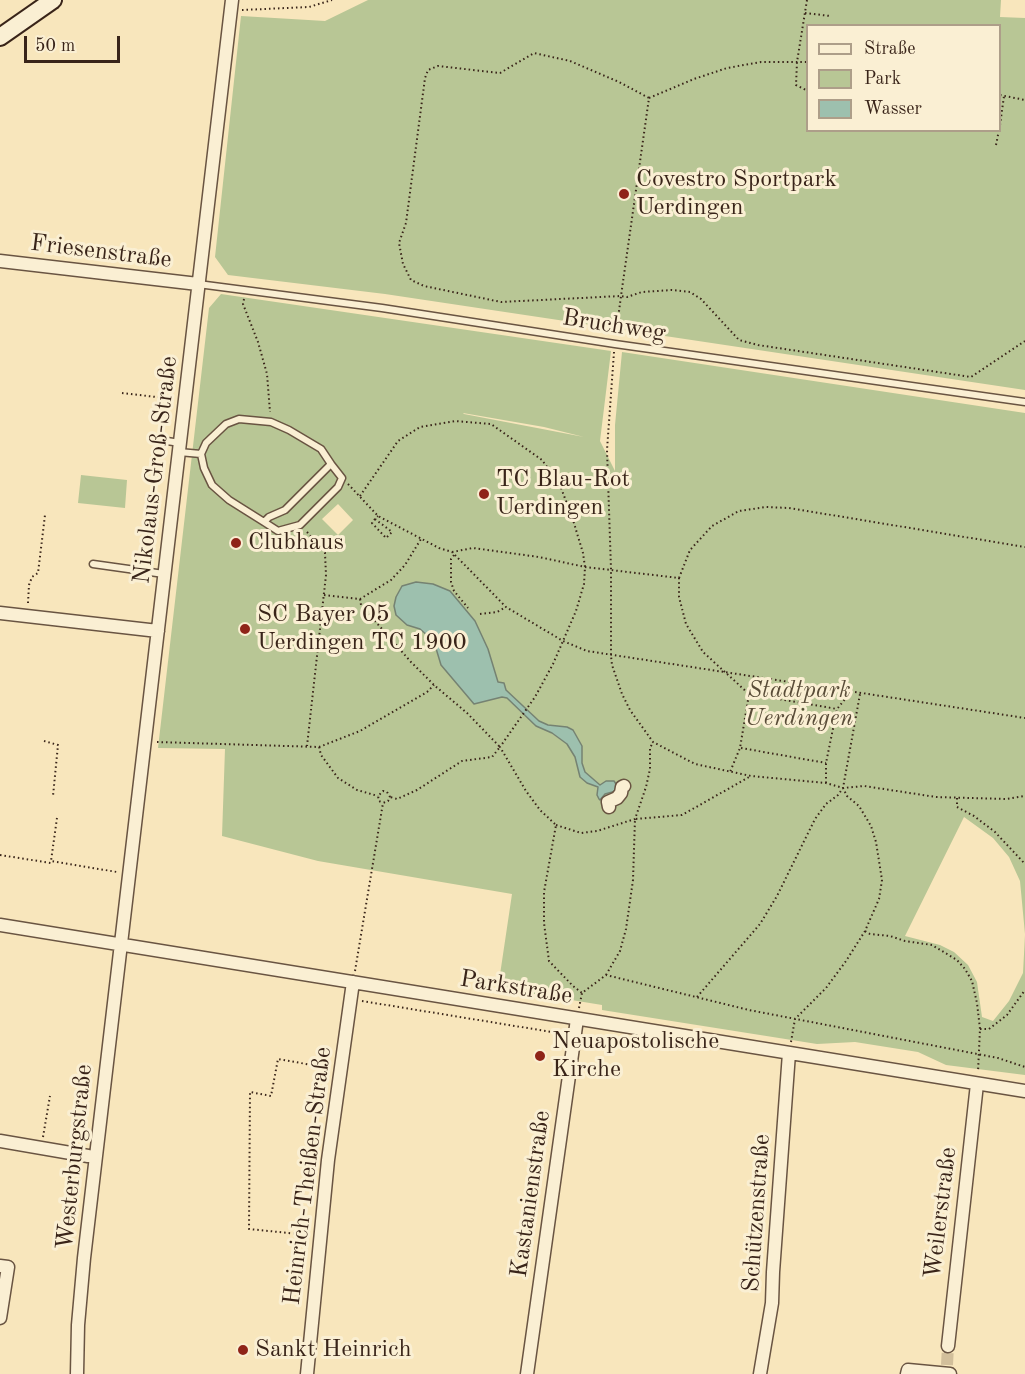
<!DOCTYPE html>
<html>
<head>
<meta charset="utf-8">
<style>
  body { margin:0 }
  #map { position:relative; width:1025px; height:1374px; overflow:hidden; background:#f8e6bc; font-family:"Old Standard TT",serif }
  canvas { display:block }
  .legend { position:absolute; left:806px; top:24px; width:195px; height:108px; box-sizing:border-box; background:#faefd3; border:2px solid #ad9e89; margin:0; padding:8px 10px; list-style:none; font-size:18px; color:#392419 }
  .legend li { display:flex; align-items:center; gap:12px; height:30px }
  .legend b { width:30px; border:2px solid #ad9e89 }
  .scale { position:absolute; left:24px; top:36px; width:96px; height:27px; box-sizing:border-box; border:3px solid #392419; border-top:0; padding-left:8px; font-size:18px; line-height:21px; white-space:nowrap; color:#392419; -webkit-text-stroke:4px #faefd3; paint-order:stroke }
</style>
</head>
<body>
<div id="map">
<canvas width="1025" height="1374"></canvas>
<ul class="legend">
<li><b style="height:8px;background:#faefd3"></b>Straße</li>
<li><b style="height:16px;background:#b8c695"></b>Park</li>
<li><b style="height:16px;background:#9dc0ae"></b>Wasser</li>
</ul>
<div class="scale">50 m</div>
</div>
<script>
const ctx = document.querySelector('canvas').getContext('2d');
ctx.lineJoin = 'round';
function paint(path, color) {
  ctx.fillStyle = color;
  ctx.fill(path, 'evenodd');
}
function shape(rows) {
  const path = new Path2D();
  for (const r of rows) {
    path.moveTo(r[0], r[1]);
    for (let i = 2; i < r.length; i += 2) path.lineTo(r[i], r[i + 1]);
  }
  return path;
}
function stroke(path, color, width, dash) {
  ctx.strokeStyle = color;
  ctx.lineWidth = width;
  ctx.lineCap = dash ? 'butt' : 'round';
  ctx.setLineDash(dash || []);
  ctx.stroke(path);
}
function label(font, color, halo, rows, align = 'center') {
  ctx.font = font + ' "Old Standard TT",serif';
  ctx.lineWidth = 6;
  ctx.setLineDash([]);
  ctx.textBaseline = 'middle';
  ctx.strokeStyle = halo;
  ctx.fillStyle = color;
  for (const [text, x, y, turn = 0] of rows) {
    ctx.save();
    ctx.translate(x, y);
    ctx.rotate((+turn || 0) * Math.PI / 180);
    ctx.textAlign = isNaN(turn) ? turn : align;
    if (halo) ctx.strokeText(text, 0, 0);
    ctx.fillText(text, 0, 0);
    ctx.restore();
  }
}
paint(shape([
  [368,0,1001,0,1000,17,1025,18,1025,390,385,294,228,275,215,257,241,16,325,21],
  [808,26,1000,26,1000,130,808,130],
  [221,294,611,351,600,441,615,471,615,425,622,352,1025,413,1025,934,1020,881,1009,857,993,838,964,817,905,936,940,945,954,952,968,965,977,982,982,1017,993,1021,1009,1001,1023,973,1025,935,1025,1075,946,1065,918,1052,855,1042,817,1044,602,1010,602,1005,498,988,512,894,318,861,222,836,225,749,158,748,209,308],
  [463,413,544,427,584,437,464,414],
  [338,504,353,520,338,535,322,519],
  [416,582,433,584,475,621,498,682,504,683,506,690,539,721,548,725,567,727,573,730,582,746,582,763,585,772,611,794,605,794,600,799,599,799,597,795,599,787,587,783,580,777,575,757,567,744,521,712,507,698,502,697,474,704,441,665,435,645,428,636,394,606,396,597,402,586],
  [81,475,127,480,125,508,78,503]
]), '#b8c695');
const water = shape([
  [416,582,433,584,450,591,475,621,488,649,498,682,504,683,506,690,539,721,548,725,567,727,573,730,582,746,582,763,585,772,600,785,606,781,614,781,618,787,616,791,605,794,600,800,599,799,597,795,598,787,587,783,580,777,575,757,567,744,552,733,536,726,507,698,502,697,474,704,441,665,435,645,428,636,420,629,407,625,396,615,394,606,396,597,402,586,416,582]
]);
paint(water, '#9dc0ae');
stroke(water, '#758272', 1.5);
stroke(shape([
  [947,1365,948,1346]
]), '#d2bf9b', 12, [12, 6]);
const lane = shape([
  [198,284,382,308,615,344,1025,402],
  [167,441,180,443],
  [179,452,201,454],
  [264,522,269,517,285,510,331,464,321,449,289,430,271,422,239,419,226,424,206,443,201,454,204,468,212,485,229,500,264,522,278,531,300,525,338,487,342,478,331,464],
  [93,564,164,574]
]);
const street = shape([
  [0,261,198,284],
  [0,613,158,631],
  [609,807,608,802,617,798,621,793,622,787,624,786],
  [0,925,1025,1091],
  [0,1141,88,1156],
  [0,1266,8,1267,0,1318],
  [948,1346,977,1084],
  [77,1374,78,1325,84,1258,232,0],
  [307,1374,328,1160,353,982],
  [527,1374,577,1019],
  [760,1374,772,1303,773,1272,789,1053],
  [907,1374,908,1370,950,1374]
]);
const secondary = shape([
  [0,37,53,0]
]);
stroke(lane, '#695442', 9);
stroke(street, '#695442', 15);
stroke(secondary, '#392419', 20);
stroke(shape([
  [807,0,797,62,796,85,808,91],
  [242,10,309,7,332,0],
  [805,13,830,16],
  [1000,95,1025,100],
  [649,98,694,79,727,68,761,62,808,62],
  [1000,125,1004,96],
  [996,145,999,130],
  [244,299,243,304,258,342,267,374,270,412],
  [616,334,621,296,649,98,619,82,570,61,534,53,500,73,438,66,428,70,425,78,406,223,399,243,403,264,411,280,424,286,501,302,621,296,627,297,642,292,672,290,690,292,701,299,739,340,758,345,971,377,1025,341],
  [614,352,607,450,611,569,611,656,612,665,622,694,630,710,653,742,695,764,751,776,826,783,843,788,864,786,936,797,1006,799,1025,796],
  [122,393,173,399],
  [348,484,378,516,439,548,452,552,506,607,563,641,587,651,1025,718],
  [360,496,398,441,420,427,455,421,491,424,542,460,560,485,573,520,583,553,585,567,584,584,576,611,553,664,535,697,500,747,526,791,540,810,556,825,544,892,544,923,549,961,573,986,582,993,606,975,749,1010,998,1058,1025,1067],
  [375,519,372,523,386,538,392,532,375,519,378,516],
  [307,532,325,553,326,575,307,746],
  [452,552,473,548,539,557,585,567,679,578,679,597,686,624,703,652,749,694,740,748,730,772],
  [454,555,451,559,451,582,454,591,468,608],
  [679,578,690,550,712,526,739,511,766,507,789,508,1025,547],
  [324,595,360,599,391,580,405,565,421,539],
  [360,599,361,605,411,662,434,685,467,713,500,747,492,757,462,761,417,790,397,799,390,797],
  [28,603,29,585,32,577,38,573,45,515],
  [480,614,497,612,506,607],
  [749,694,837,709],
  [44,741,58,745,53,796],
  [157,742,319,747,321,755,338,778,357,790,378,796],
  [319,747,360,731,427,692,434,685],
  [741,748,826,763],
  [826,783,826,763,837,709,850,693],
  [957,798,957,807,974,816,995,832,1025,864],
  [57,818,51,861,117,872],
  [556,825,581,833,597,831,635,819,646,787,650,769,650,748,653,742],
  [0,855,51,863,51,861],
  [865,931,870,934,890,936,905,941,932,945,957,960,965,969,972,981,977,1003,980,1029,978,1072],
  [355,971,383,803,388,801,390,797,387,792,383,791,378,796,379,801,383,803],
  [606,975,620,951,626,929,633,880,635,819,682,815,751,776],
  [697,997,760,924,777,896,815,819,826,804,838,795,843,788,860,694],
  [362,1001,564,1034],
  [579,1008,582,993],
  [980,1029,989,1029,1007,1015,1025,990],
  [791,1042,795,1019,826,988,846,961,865,931,879,899,882,880,876,842,871,826,859,806,847,796,843,788],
  [43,1137,50,1096],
  [308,1235,249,1229,250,1092,271,1096,278,1059,329,1068]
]), '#392419', 2, [1.5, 3]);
stroke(lane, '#faefd3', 6);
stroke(street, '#faefd3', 12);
stroke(secondary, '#faefd3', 16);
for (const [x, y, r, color] of [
  [624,194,6,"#8f2418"],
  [484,494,6,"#8f2418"],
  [236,543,6,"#8f2418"],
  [245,629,6,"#8f2418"],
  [540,1056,6,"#8f2418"],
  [243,1350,6,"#8f2418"]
]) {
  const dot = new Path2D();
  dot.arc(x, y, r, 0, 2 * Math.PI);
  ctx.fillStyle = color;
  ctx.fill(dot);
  stroke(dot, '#faefd3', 2);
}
label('24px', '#392419', '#faefd3', [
  ["Covestro Sportpark",636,180],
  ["Uerdingen",636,208],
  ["TC Blau-Rot",496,480],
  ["Uerdingen",496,508],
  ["Clubhaus",248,543],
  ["SC Bayer 05",257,615],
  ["Uerdingen TC 1900",257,643],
  ["Neuapostolische",552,1042],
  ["Kirche",552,1070],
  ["Sankt Heinrich",255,1350]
], 'left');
label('24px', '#392419', '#faefd3', [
  ["Friesenstraße",101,252,7],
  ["Bruchweg",614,326,9],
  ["Nikolaus-Groß-Straße",156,470,-83],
  ["Parkstraße",516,988,9],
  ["Westerburgstraße",75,1157,-84],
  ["Heinrich-Theißen-Straße",308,1176,-83],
  ["Kastanienstraße",531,1194,-82],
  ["Schützenstraße",757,1213,-86],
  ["Weilerstraße",941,1213,-83]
]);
label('italic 24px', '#594c38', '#faefd3', [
  ["Stadtpark",799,691],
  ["Uerdingen",799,719]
]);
</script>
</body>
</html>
